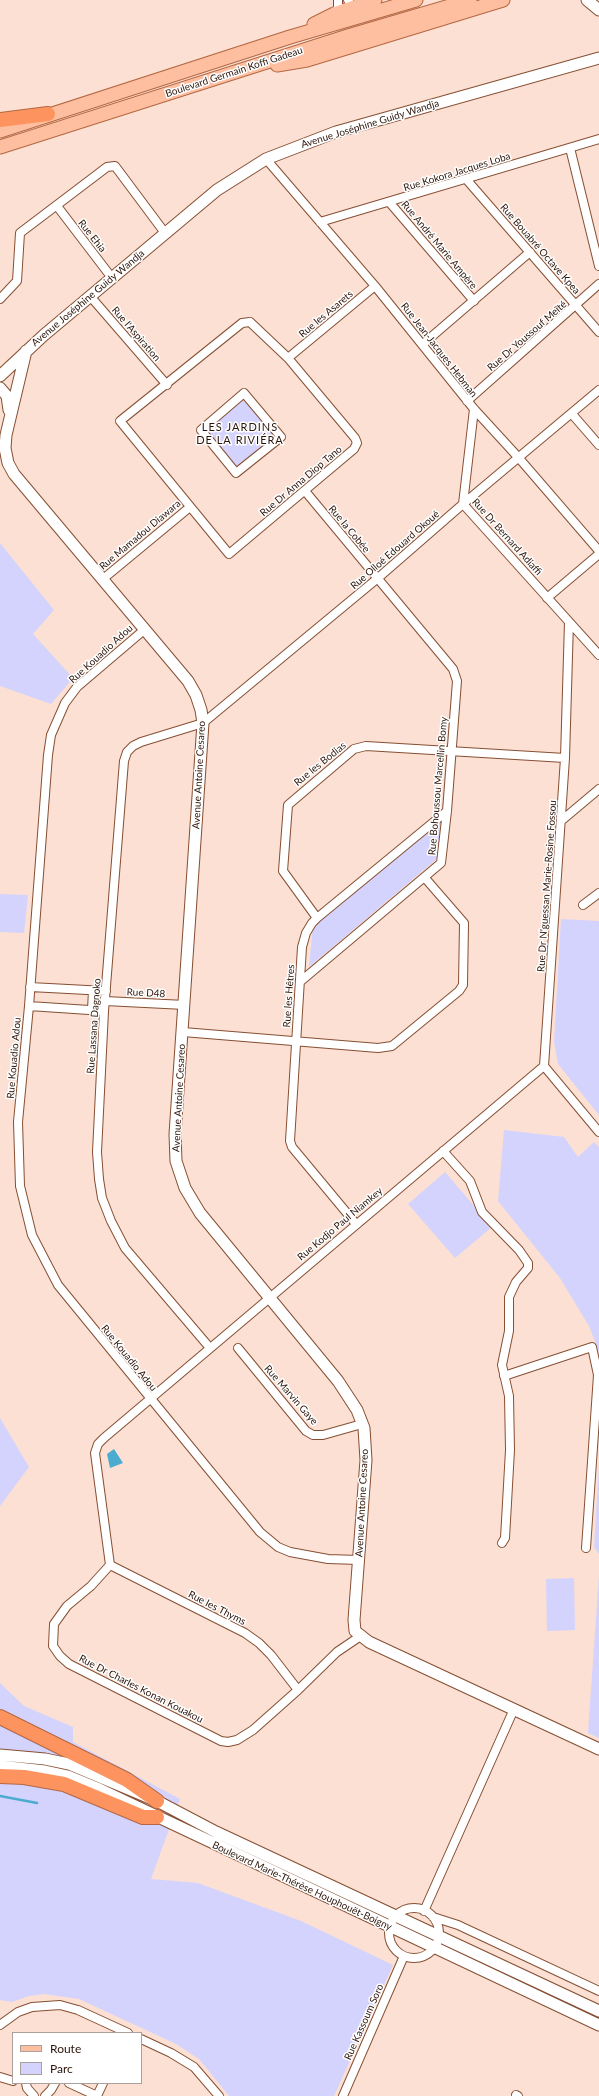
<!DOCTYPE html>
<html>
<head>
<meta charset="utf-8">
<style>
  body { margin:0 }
  #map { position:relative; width:599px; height:2096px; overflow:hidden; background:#fbe0d3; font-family:Lato,sans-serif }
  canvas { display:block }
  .legend { position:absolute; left:12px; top:2032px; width:130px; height:52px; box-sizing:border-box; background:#fff; border:1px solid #aaa19d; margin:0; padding:5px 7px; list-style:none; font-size:12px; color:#2b1409 }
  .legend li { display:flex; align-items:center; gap:8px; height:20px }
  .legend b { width:20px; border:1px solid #aaa19d }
</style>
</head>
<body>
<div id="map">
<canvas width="599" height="2096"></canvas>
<ul class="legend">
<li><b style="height:5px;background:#febfa0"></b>Route</li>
<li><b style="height:11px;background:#d4d3fd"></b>Parc</li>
</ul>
</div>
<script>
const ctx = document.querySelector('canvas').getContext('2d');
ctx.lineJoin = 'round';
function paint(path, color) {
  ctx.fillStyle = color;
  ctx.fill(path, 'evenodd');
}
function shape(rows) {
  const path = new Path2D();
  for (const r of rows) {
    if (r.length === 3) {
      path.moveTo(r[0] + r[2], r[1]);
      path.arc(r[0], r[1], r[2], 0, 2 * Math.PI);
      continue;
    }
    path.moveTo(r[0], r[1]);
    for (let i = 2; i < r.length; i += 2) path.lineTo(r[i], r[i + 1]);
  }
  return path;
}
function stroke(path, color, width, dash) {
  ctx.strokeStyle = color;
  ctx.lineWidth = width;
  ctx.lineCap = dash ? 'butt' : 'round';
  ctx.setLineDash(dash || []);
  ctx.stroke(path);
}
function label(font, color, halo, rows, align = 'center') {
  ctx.font = font + ' Lato,sans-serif';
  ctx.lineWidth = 3;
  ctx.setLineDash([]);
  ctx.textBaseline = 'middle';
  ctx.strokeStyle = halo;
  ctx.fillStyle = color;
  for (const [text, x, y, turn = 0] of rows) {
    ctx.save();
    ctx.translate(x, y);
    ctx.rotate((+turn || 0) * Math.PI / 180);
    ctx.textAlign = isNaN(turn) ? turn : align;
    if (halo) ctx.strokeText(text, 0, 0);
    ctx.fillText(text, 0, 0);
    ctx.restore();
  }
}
paint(shape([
  [245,396,279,436,237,471,203,431],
  [0,543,54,610,33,634,73,678,51,704,0,686],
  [442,817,439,857,309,967,313,926],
  [0,894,28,895,24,933,0,932],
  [561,919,599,921,599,1115,558,1064,554,1042],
  [504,1130,564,1137,578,1157,594,1142,599,1147,599,1352,589,1326,560,1278,498,1201],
  [445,1172,492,1227,455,1258,408,1204],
  [0,1418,29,1467,0,1506],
  [599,1466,599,1554,594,1547],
  [599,1575,599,1738,588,1733],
  [574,1578,575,1630,547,1631,546,1579],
  [0,1683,24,1706,73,1727,73,1742,180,1799,151,1879,198,1883,301,1921,393,1965,334,2096,229,2096,199,2059,176,2044,79,1999,44,1994,29,1996,12,2002,0,2000]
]), '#d4d3fd');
paint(shape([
  [114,1449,123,1463,110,1468,107,1454]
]), '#4bacd0');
stroke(shape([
  [0,1796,37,1803]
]), '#4bacd0', 2.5);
const street = shape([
  [348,0,351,5,355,6],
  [334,14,338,8,338,0],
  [570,148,599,266],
  [266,159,375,286,474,409,518,457,599,551],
  [466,179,599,332],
  [390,203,474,301],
  [57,206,112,278],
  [320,222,599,139],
  [90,296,167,385],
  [0,299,17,281,20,233,107,167,115,166,165,233],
  [250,322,288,358,355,438,357,443,354,449,229,554,120,421,242,323,250,322],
  [423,344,530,252],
  [288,358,375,286],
  [244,393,281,437,236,473,201,430,244,393],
  [467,401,599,284],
  [474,409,463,504,599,655],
  [572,414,599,445],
  [103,579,190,507],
  [547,598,599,554],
  [569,622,565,758,544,1066,599,1132],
  [144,630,77,687,65,703,51,735,48,755,29,1006,18,1122,20,1186,32,1235,58,1285,260,1532,278,1547,290,1552,328,1559,359,1560],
  [561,821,599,789],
  [583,905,599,893],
  [317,918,283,871,288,805,354,749,366,746,565,758],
  [301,981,441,863,447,811,457,681,453,669,305,491],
  [30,987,106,991],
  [105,1001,185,1005],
  [29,1006,104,1011],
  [92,1010,93,990],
  [183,1032,378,1048,392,1046,459,991,463,985,464,923,425,878],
  [443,1151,470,1181,482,1212,519,1250,528,1263,528,1268,516,1282,509,1297,509,1331,502,1365,509,1396,510,1450,505,1538,502,1543],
  [356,1224,292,1147,290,1141,302,947,306,933,312,923,317,918,447,811],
  [210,1348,125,1248,111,1221,102,1198,99,1179,97,1152,104,1011,124,761,127,752,133,746,141,742,203,723,378,578,463,504,599,390],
  [238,1348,306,1431,313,1435,323,1435,362,1424],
  [504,1376,592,1347,598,1375,586,1548],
  [110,1565,245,1633,259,1643,271,1655,298,1690],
  [362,1635,337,1652,298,1690,253,1730,237,1740,228,1742,221,1741,69,1664,60,1656,53,1646,54,1624,67,1606,91,1586,110,1565,95,1453,98,1444,104,1438,544,1066],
  [414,1933,25],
  [424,1911,514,1709],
  [433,1917,458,1925,599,1991],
  [0,2025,18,2012,32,2007,60,2005,78,2010,128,2033],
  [141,2039,171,2053,194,2067,219,2096],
  [0,2077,13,2081],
  [26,2083,27,2088,34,2096],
  [69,2083,97,2096],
  [516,2095,518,2096],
  [45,2096,51,2090,55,2083],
  [97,2096,103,2083],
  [343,2096,404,1956]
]);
const secondary = shape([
  [587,0,599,10],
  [26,351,6,435,5,448,8,463,14,474,188,681,196,695,201,710,203,723,175,1134,176,1161,185,1188,200,1213,338,1381,357,1410,364,1428,366,1460,354,1620,355,1631,369,1642,599,1749],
  [0,376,44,335,217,190,266,159,336,132,599,58],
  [0,388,7,396,9,410],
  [0,1755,45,1759,69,1764,157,1801,216,1832,599,2011],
  [0,1766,45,1771,68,1776,97,1788,599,2025]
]);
const primary = shape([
  [314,24,334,14,375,0],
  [277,65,307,60,503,0],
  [0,131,290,37,416,0],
  [0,147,348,36,470,0]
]);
const highway = shape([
  [0,120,48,114],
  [0,1717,127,1780,157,1801],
  [0,1776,24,1777,64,1784,143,1817,157,1817]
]);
stroke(street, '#864f33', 10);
stroke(secondary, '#864f33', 13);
stroke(primary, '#b46742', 15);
stroke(highway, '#b46742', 16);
stroke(street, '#fff', 8);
stroke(secondary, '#fff', 11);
stroke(primary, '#febfa0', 13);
stroke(highway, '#fd9460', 14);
label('10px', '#2b1409', '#fff', [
  ["Boulevard Germain Koffi Gadeau",234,72,-18],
  ["Avenue Joséphine Guidy Wandja",370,124,-17],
  ["Rue Kokora Jacques Loba",457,172,-17],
  ["Rue Ehia",92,236,52],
  ["Rue André Marie Ampère",439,245,50],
  ["Rue Bouabré Octave Kpea",540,249,49],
  ["Avenue Joséphine Guidy Wandja",88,298,-40],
  ["Rue les Asarets",326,314,-40],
  ["Rue l'Aspiration",136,334,49],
  ["Rue Dr Youssouf Meïté",527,336,-41],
  ["Rue Jean-Jacques Hebman",439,350,52],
  ["Rue Dr Anna Diop Tano",301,481,-40],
  ["Rue la Cobée",349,529,50],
  ["Rue Mamadou Diawara",140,535,-40],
  ["Rue Dr Bernard Adiaffi",507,537,48],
  ["Rue Olloé Edouard Okoué",395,550,-41],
  ["Rue Kouadio Adou",101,654,-42],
  ["Rue les Bodias",320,764,-39],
  ["Avenue Antoine Cesareo",199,775,-87],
  ["Rue Bohoussou Marcellin Bomy",438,786,-85],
  ["Rue Dr N'guessan Marie-Rosine Fossou",547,886,-86],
  ["Rue D48",146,993,3],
  ["Rue les Hêtres",289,996,-86],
  ["Rue Lassana Dagnoko",94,1026,-86],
  ["Rue Kouadio Adou",14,1058,-85],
  ["Avenue Antoine Cesareo",179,1098,-87],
  ["Rue Kodjo Paul Niamkey",340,1224,-40],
  ["Rue Kouadio Adou",129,1358,51],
  ["Rue Marvin Gaye",291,1395,49],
  ["Avenue Antoine Cesareo",362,1503,-87],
  ["Rue les Thyms",217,1608,27],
  ["Rue Dr Charles Konan Kouakou",141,1689,27],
  ["Boulevard Marie-Thérèse Houphouët-Boigny",302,1886,25],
  ["Rue Kassoum Soro",364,2022,-66]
]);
ctx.letterSpacing = '1px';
label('11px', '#2b1409', '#fff', [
  ["LES JARDINS",240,427],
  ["DE LA RIVIÉRA",240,440]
]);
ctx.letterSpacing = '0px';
</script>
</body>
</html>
